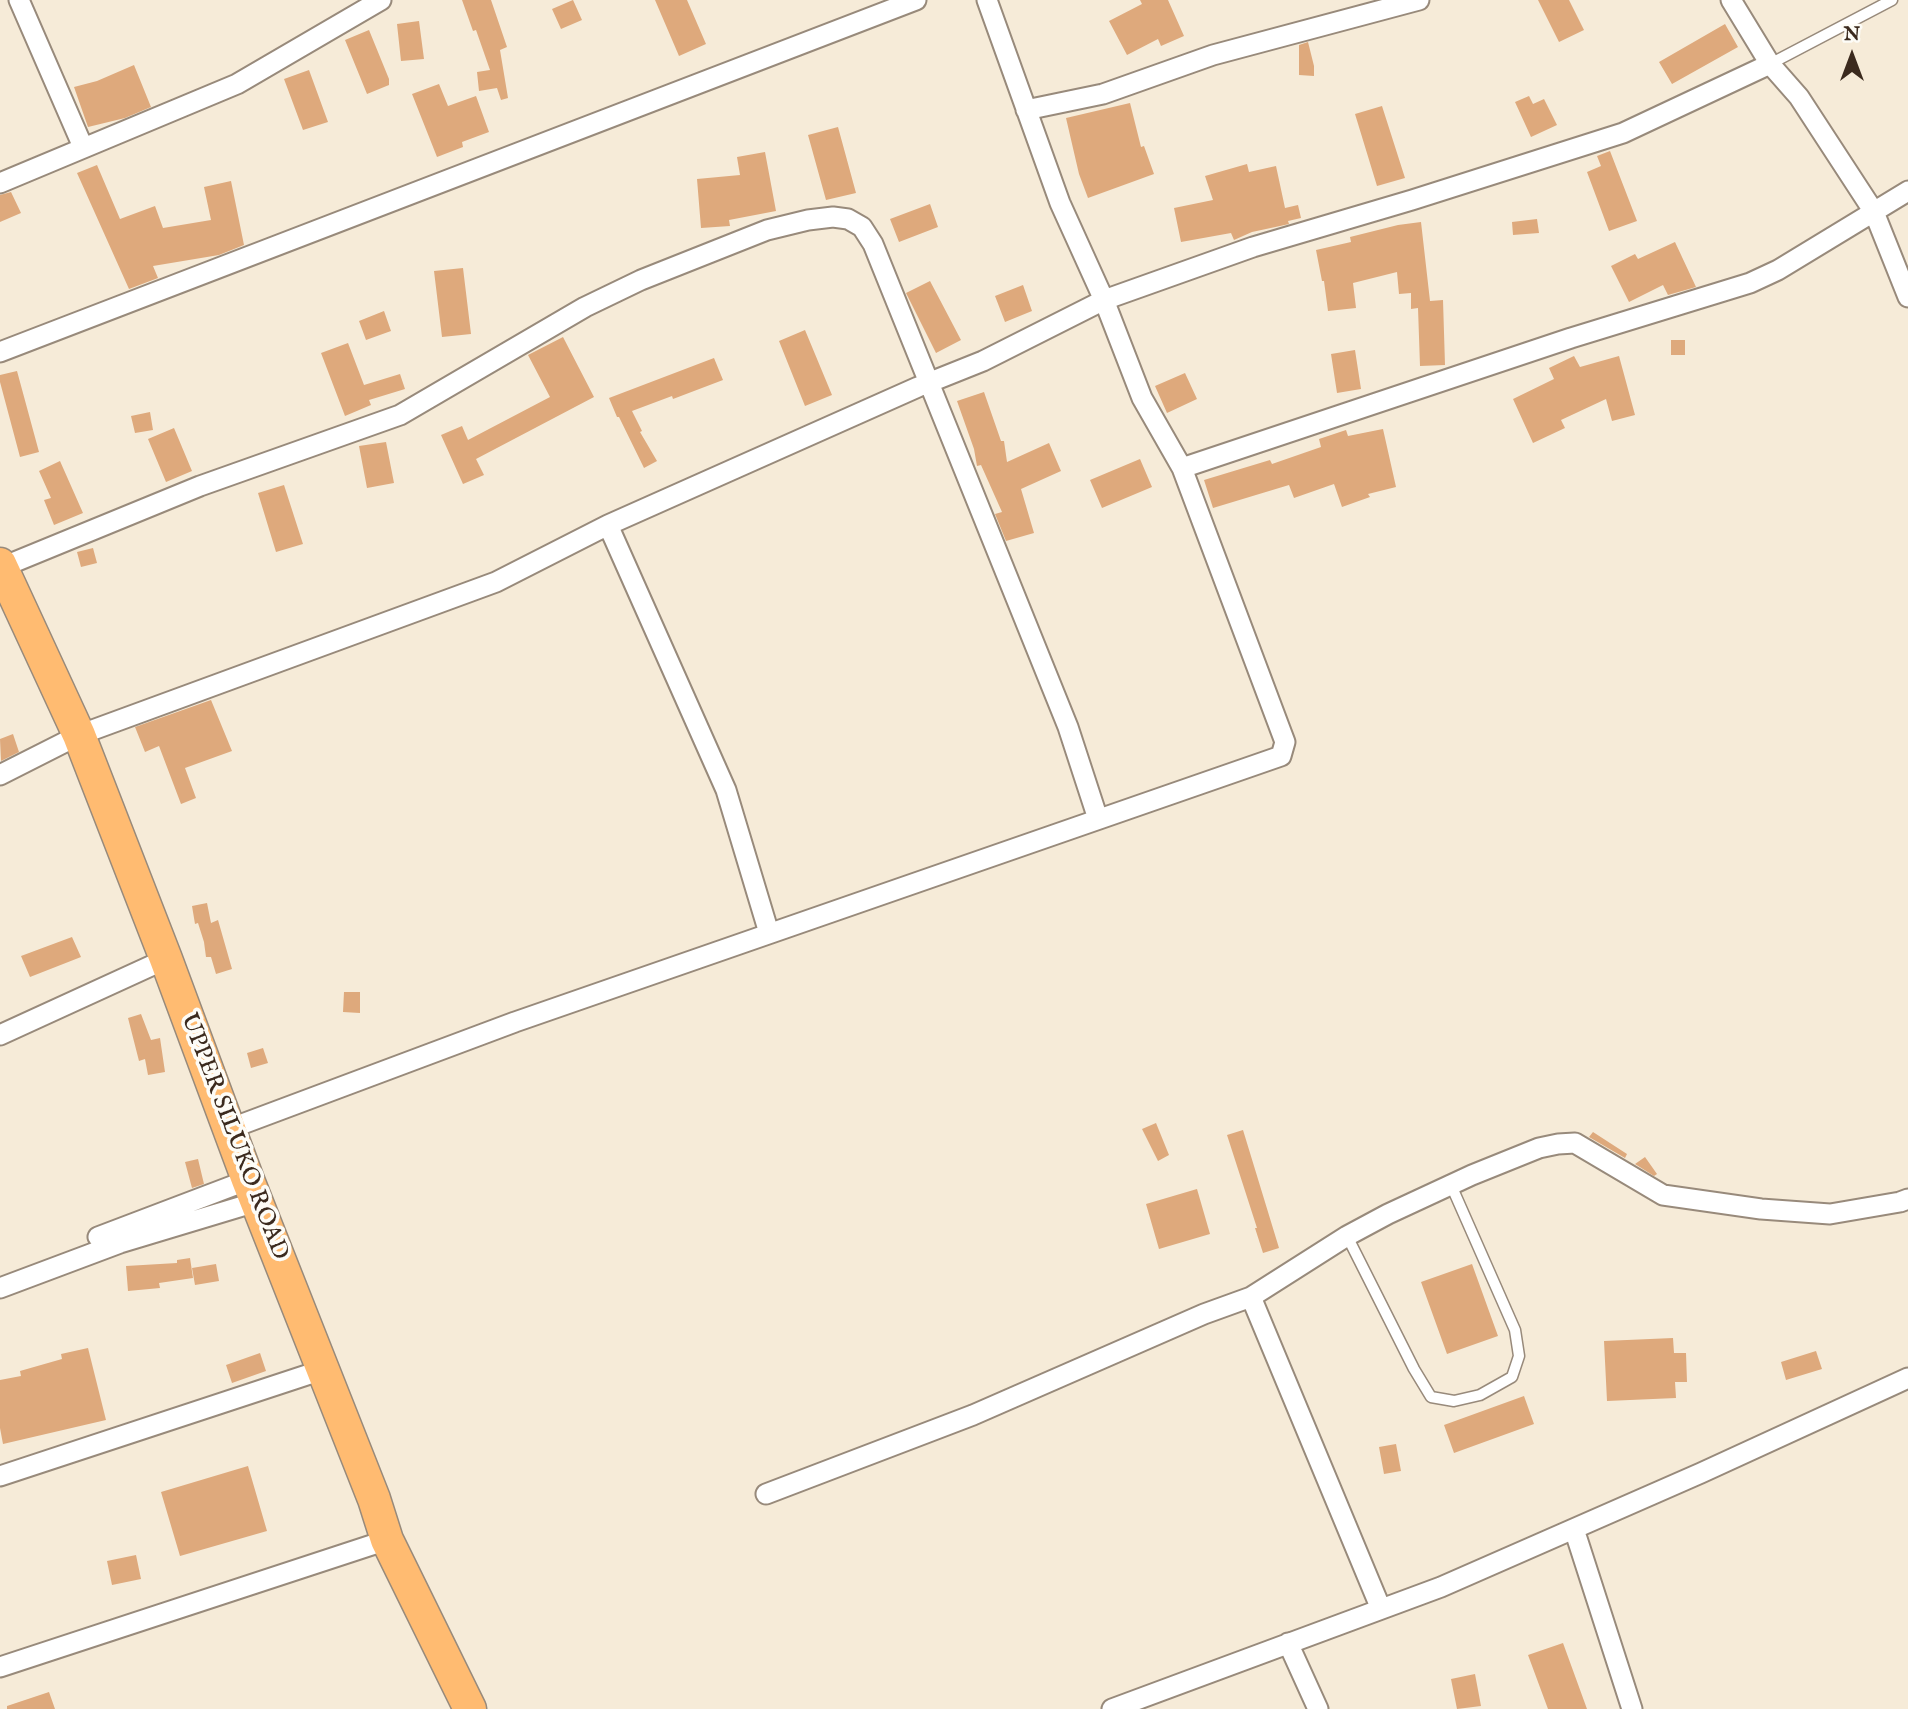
<!DOCTYPE html>
<html>
<head>
<meta charset="utf-8">
<style>
  body { margin:0 }
  #map { position:relative; width:1908px; height:1709px; overflow:hidden; background:#f6ebd8; font-family:"IM FELL English",serif }
  canvas { display:block }
  .north { position:absolute; left:1817px; top:21px; width:70px; height:70px; -webkit-text-stroke:5px #fdfcf7; paint-order:stroke; rotate:0deg; font-size:19px; font-weight:700; line-height:28px; text-align:center; color:#3b2a1e }
  .north::after { content:''; display:block; margin:auto; width:24px; height:32px; background:#3b2a1e; clip-path:polygon(50% 0,100% 100%,50% 72%,0 100%) }
</style>
</head>
<body>
<div id="map">
<canvas width="1908" height="1709"></canvas>
<div class="north">N</div>
</div>
<script>
const ctx = document.querySelector('canvas').getContext('2d');
ctx.lineJoin = 'round';
function paint(path, color) {
  ctx.fillStyle = color;
  ctx.fill(path, 'evenodd');
}
function shape(rows) {
  const path = new Path2D();
  for (const r of rows) {
    path.moveTo(r[0], r[1]);
    for (let i = 2; i < r.length; i += 2) path.lineTo(r[i], r[i + 1]);
  }
  return path;
}
function stroke(path, color, width, dash) {
  ctx.strokeStyle = color;
  ctx.lineWidth = width;
  ctx.lineCap = dash ? 'butt' : 'round';
  ctx.setLineDash(dash || []);
  ctx.stroke(path);
}
function label(font, color, halo, rows, align = 'center') {
  ctx.font = font + ' "IM FELL English",serif';
  ctx.lineWidth = 7;
  ctx.setLineDash([]);
  ctx.textBaseline = 'middle';
  ctx.strokeStyle = halo;
  ctx.fillStyle = color;
  for (const [text, x, y, turn = 0] of rows) {
    ctx.save();
    ctx.translate(x, y);
    ctx.rotate((+turn || 0) * Math.PI / 180);
    ctx.textAlign = isNaN(turn) ? turn : align;
    if (halo) ctx.strokeText(text, 0, 0);
    ctx.fillText(text, 0, 0);
    ctx.restore();
  }
}
paint(shape([
  [462,0,491,0,507,47,500,50,508,98,501,100,497,88,479,91,477,72,490,70,476,30,473,31],
  [573,0,582,20,561,29,552,9],
  [655,0,687,0,706,44,679,56],
  [1140,0,1168,0,1184,36,1161,46,1158,39,1127,55,1109,21,1142,4],
  [1538,0,1569,0,1584,30,1559,42],
  [419,21,424,59,401,61,397,24],
  [1725,24,1738,47,1672,84,1659,62],
  [369,30,389,79,389,85,367,94,345,40],
  [1308,42,1314,66,1314,76,1299,75,1299,45],
  [134,65,151,107,125,118,88,127,74,87,97,81],
  [309,70,328,122,303,130,284,79],
  [439,84,448,106,476,96,489,132,462,142,463,147,437,157,412,94],
  [1529,96,1533,104,1544,99,1557,125,1531,137,1515,102],
  [1130,103,1141,147,1144,146,1154,174,1088,198,1079,174,1066,118],
  [1382,106,1405,178,1377,186,1355,114],
  [838,127,856,193,826,200,808,135],
  [1610,151,1637,221,1609,231,1587,172,1601,166,1597,156],
  [765,152,776,211,729,220,730,226,701,228,697,179,740,175,737,157],
  [1247,164,1249,172,1276,166,1285,208,1298,205,1301,218,1288,221,1289,224,1280,226,1252,232,1234,240,1231,233,1181,242,1174,208,1213,200,1205,176],
  [97,165,120,219,155,206,163,228,211,220,204,187,231,181,244,245,219,255,153,266,158,278,129,289,77,173],
  [11,192,21,213,0,222,0,195],
  [930,204,938,227,899,242,890,219],
  [1537,219,1539,233,1513,235,1512,222],
  [1421,222,1430,301,1443,300,1445,365,1420,366,1418,308,1411,309,1411,293,1399,294,1397,272,1353,283,1356,308,1328,311,1324,281,1322,281,1316,250,1351,242,1350,237,1398,225],
  [1675,242,1696,287,1668,295,1663,285,1629,302,1611,266,1635,254,1638,259],
  [463,268,471,334,442,337,434,271],
  [930,281,961,340,936,353,906,293],
  [1023,285,1032,311,1005,322,995,296],
  [384,311,391,331,366,340,359,321],
  [805,330,832,395,805,406,779,341],
  [563,337,594,397,476,459,484,475,463,484,441,435,462,426,468,440,550,397,528,355],
  [1671,340,1685,340,1685,355,1671,355],
  [348,343,364,385,400,374,405,389,369,400,371,405,345,416,321,353],
  [1355,350,1361,389,1337,393,1331,354],
  [1574,356,1580,367,1619,356,1635,415,1612,421,1606,399,1561,420,1565,428,1533,443,1513,399,1554,379,1549,368],
  [714,358,723,380,673,399,672,396,632,411,642,431,640,432,657,461,644,468,619,417,617,417,609,398],
  [17,371,39,452,20,457,0,382,0,375],
  [1185,373,1197,399,1167,413,1155,386],
  [984,392,1001,441,1004,441,1007,462,1049,443,1061,471,1021,489,1034,533,1006,541,995,514,1002,512,981,465,977,466,974,449,957,401],
  [150,412,153,430,135,433,131,416],
  [174,428,192,471,166,482,148,439],
  [1383,429,1396,487,1368,494,1370,497,1342,507,1334,484,1294,498,1289,485,1213,508,1204,480,1270,460,1272,464,1321,447,1319,439,1346,430,1348,436],
  [386,442,394,483,367,488,359,446],
  [1140,459,1152,487,1102,508,1090,480],
  [60,461,83,513,54,525,44,500,51,498,39,471],
  [284,485,303,544,276,552,258,493],
  [93,548,97,563,81,567,77,552],
  [211,700,232,751,185,768,196,798,181,804,159,746,145,752,135,727],
  [13,734,19,752,1,761,0,739],
  [207,903,211,923,218,920,232,969,216,974,211,957,206,957,204,942,198,923,195,924,192,906],
  [72,937,81,957,30,977,21,956],
  [344,992,360,992,360,1013,343,1012],
  [141,1014,151,1040,160,1038,165,1072,148,1075,145,1059,139,1061,128,1018],
  [263,1048,268,1063,251,1068,247,1053],
  [1156,1123,1169,1155,1158,1161,1142,1129],
  [1243,1130,1279,1248,1263,1253,1255,1228,1257,1228,1227,1135],
  [1593,1132,1627,1154,1625,1158,1589,1137],
  [1645,1157,1657,1174,1654,1176,1635,1164],
  [198,1159,204,1184,192,1188,185,1162],
  [1197,1189,1210,1234,1159,1249,1146,1204],
  [190,1258,193,1278,159,1283,160,1288,128,1291,126,1266,177,1263,177,1260],
  [216,1264,219,1281,195,1285,192,1268],
  [1472,1264,1498,1336,1447,1354,1421,1282],
  [1673,1338,1674,1353,1686,1353,1687,1382,1675,1382,1676,1398,1607,1401,1604,1341],
  [88,1348,106,1420,3,1444,0,1428,0,1380,21,1376,20,1371,62,1359,61,1354],
  [1816,1351,1822,1369,1786,1380,1781,1362],
  [260,1353,266,1371,232,1383,226,1365],
  [1524,1396,1534,1424,1454,1453,1444,1425],
  [1396,1444,1401,1471,1384,1474,1379,1447],
  [248,1466,267,1531,180,1556,161,1492],
  [136,1555,141,1579,112,1585,107,1561],
  [1563,1643,1587,1709,1548,1709,1528,1655],
  [1475,1674,1481,1706,1457,1709,1451,1679],
  [49,1692,55,1709,7,1709,7,1706]
]), '#dea97c');
const service = shape([
  [1770,64,1892,0],
  [1347,1236,1414,1369,1431,1397,1454,1401,1480,1395,1512,1377,1519,1356,1515,1330,1451,1185]
]);
const minor = shape([
  [19,0,83,147],
  [1731,0,1770,64,1799,97,1874,212,1908,297],
  [1026,110,1103,94,1213,55,1419,0],
  [0,183,237,84,381,0],
  [0,352,916,0],
  [1182,468,1571,338,1750,283,1778,270,1908,191],
  [608,525,726,790,769,933],
  [0,568,200,486,400,415,585,307,641,280,767,230,808,220,833,217,848,219,862,227,873,244,1068,727,1098,819],
  [0,775,79,735,496,582,608,525,918,387,983,361,1104,300,1253,247,1412,200,1623,133,1770,64],
  [0,1035,166,959],
  [229,1129,515,1022,1281,756,1285,742,1182,468,1142,398,1104,300,1060,203,987,0],
  [98,1237,248,1180],
  [0,1288,120,1243,256,1202],
  [1251,1297,1381,1609],
  [0,1476,322,1370],
  [766,1494,973,1415,1204,1314,1251,1297,1347,1236,1388,1214,1472,1175,1539,1148,1558,1144,1575,1143,1663,1195,1761,1209,1830,1214,1900,1202,1908,1199],
  [1574,1529,1632,1709],
  [1288,1643,1318,1709],
  [0,1667,387,1540],
  [1112,1709,1441,1587,1701,1473,1908,1378]
]);
const primary = shape([
  [0,564,79,735,166,959,248,1180,374,1499,387,1540,470,1709]
]);
stroke(service, '#988a7b', 13);
stroke(minor, '#988a7b', 23);
stroke(primary, '#988a7b', 35);
stroke(service, '#fff', 10);
stroke(minor, '#fff', 19);
stroke(primary, '#ffbb71', 32);
label('24px', '#3b2a1e', '#fdfcf7', [
  ["UPPER SILUKO ROAD",233,1137,69]
]);
</script>
</body>
</html>
